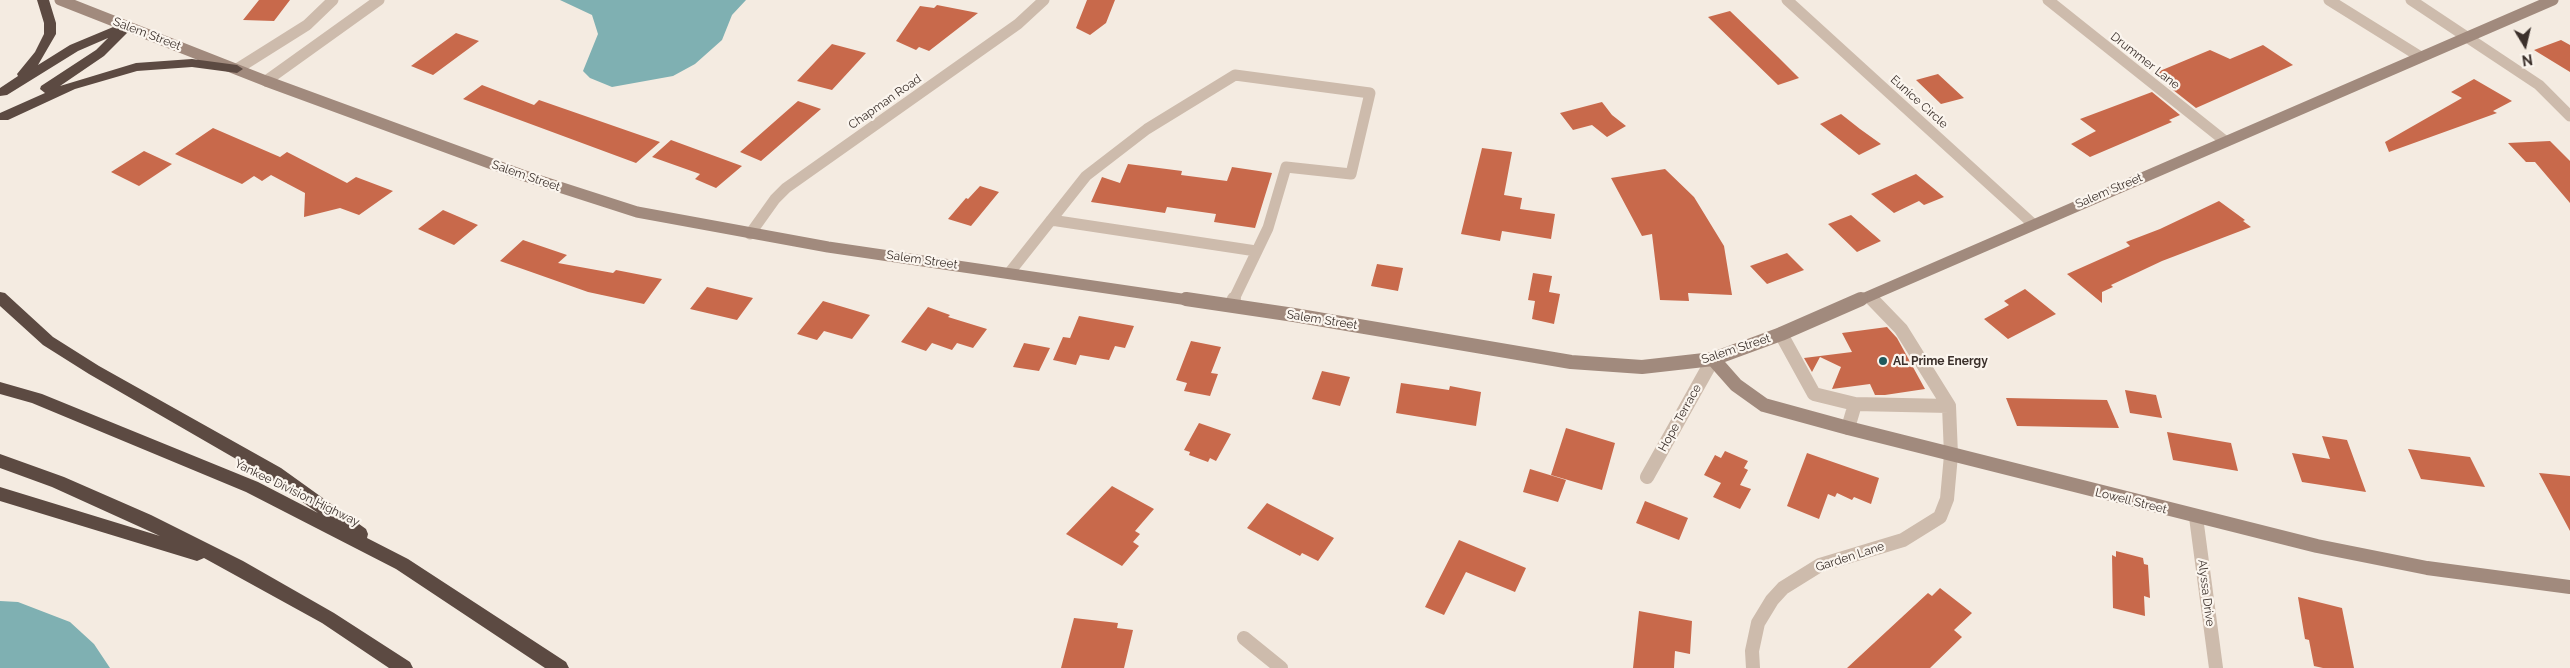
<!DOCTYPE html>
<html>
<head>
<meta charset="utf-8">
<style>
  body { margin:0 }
  #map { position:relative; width:2570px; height:668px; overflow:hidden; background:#f4ebe1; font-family:Raleway,sans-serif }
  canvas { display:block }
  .north { position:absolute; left:2500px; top:20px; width:50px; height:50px; -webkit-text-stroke:4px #fbf5ee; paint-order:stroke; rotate:171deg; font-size:14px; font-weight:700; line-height:20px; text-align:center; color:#3b302b }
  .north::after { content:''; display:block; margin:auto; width:18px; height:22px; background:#3b302b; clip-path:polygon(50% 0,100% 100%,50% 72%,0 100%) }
</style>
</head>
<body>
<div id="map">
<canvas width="2570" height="668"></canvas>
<div class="north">N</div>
</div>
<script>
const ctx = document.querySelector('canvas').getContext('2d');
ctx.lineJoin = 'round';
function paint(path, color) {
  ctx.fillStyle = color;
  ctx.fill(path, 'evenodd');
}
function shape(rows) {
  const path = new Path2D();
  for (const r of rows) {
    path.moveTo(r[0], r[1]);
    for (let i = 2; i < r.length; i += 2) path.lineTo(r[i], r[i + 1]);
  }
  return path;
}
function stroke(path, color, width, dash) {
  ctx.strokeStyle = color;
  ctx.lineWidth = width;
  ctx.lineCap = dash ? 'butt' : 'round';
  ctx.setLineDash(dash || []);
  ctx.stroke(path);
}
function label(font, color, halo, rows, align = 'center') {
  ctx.font = font + ' Raleway,sans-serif';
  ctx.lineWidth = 4.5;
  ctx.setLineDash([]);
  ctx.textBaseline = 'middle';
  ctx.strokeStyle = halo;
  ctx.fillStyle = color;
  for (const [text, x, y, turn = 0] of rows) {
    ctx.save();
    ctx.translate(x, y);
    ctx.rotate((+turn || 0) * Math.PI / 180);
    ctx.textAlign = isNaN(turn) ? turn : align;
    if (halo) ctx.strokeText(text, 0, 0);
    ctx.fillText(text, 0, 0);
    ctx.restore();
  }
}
paint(shape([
  [560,0,746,0,732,15,722,40,695,64,673,76,612,87,590,78,583,71,598,34,592,15],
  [0,601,18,602,70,622,94,644,110,668,0,668]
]), '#7fb0b2');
paint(shape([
  [259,0,290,0,274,21,243,20],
  [1087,0,1115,0,1106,23,1090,35,1076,28],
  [937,5,978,13,929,51,919,47,916,50,896,41,920,6,934,8],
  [1730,11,1778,57,1799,78,1778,85,1708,17],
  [456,33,479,41,433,75,411,66],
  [2561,40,2570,45,2570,72,2534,50],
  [832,44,866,53,832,90,797,81],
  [2263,45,2293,65,2196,108,2168,86,2172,85,2155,73,2210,50,2230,59],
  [1938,74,1964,98,1941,104,1916,80],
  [2474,79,2512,101,2493,111,2497,113,2389,152,2385,142,2462,98,2451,92],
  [482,85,534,105,539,100,660,142,636,163,463,99],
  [2152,92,2180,115,2169,120,2172,122,2090,157,2071,144,2096,131,2080,119],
  [798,101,821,109,761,161,740,152],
  [1602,102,1612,115,1626,126,1607,137,1592,125,1573,130,1560,113],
  [1841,114,1860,129,1881,144,1859,155,1820,124],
  [213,128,280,157,287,152,347,183,356,177,393,191,359,215,340,208,304,217,305,193,271,175,262,181,254,176,242,184,175,154],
  [671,140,742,166,716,188,695,179,700,174,652,157],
  [2550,141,2570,161,2570,203,2535,162,2526,162,2508,143],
  [1482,148,1512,152,1504,195,1522,198,1520,209,1555,214,1551,239,1502,231,1500,241,1461,234],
  [144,151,172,164,139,186,111,172],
  [1128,164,1182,171,1181,175,1227,181,1232,167,1272,173,1255,228,1214,222,1216,214,1167,207,1165,213,1091,202,1102,177,1120,183],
  [1665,169,1694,197,1724,246,1732,295,1688,293,1689,301,1660,300,1652,234,1642,236,1611,178],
  [1916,174,1944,197,1924,205,1919,201,1894,213,1871,194],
  [980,186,999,192,971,226,948,219,966,198,968,199],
  [2219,201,2245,220,2243,221,2251,227,2162,261,2111,285,2113,287,2102,292,2102,303,2067,274,2130,246,2126,242,2160,229],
  [443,210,478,225,454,245,418,229],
  [1851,215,1881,241,1857,252,1828,224],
  [523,240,567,255,558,263,613,273,616,270,662,279,644,304,588,292,500,261],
  [1787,253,1804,270,1767,284,1750,266],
  [1377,264,1403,268,1398,291,1371,286],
  [1533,273,1552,276,1549,292,1560,294,1554,324,1532,319,1535,301,1528,300],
  [707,287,753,298,737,320,690,309],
  [2025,289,2056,314,2008,339,1984,319,2009,305,2004,301],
  [823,301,870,315,852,339,824,331,817,340,797,334],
  [928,307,950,315,948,317,987,329,973,348,957,343,952,350,932,343,926,351,901,342],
  [1079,316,1134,326,1125,348,1115,346,1109,360,1080,355,1076,365,1053,360,1063,337,1070,338],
  [1887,327,1897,338,1925,389,1885,395,1875,395,1870,384,1832,389,1841,367,1820,357,1812,372,1804,358,1852,352,1842,333],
  [1191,341,1221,347,1211,373,1218,374,1210,396,1184,391,1187,383,1176,380],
  [1024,343,1050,348,1039,371,1013,367],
  [1322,371,1350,377,1340,406,1312,399],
  [1401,383,1449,390,1450,386,1481,392,1476,426,1396,413],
  [2125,390,2156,395,2162,418,2130,413],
  [2006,398,2107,400,2119,428,2017,426],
  [1199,423,1231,434,1216,461,1210,458,1208,462,1189,455,1190,452,1184,450],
  [1566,428,1615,443,1602,490,1551,475],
  [2167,432,2231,443,2238,471,2173,460],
  [2322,436,2347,440,2366,492,2302,482,2292,453,2330,459],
  [2408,449,2470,457,2485,487,2421,479],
  [1725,451,1748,461,1744,468,1748,470,1740,485,1751,489,1740,509,1713,497,1721,483,1704,475,1715,455,1721,458],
  [1807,453,1879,478,1871,504,1854,497,1852,500,1837,493,1835,497,1828,494,1819,519,1787,506],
  [1530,469,1566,480,1558,502,1523,492],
  [2539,473,2570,476,2570,531],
  [1112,486,1154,509,1135,531,1140,534,1133,542,1139,546,1122,566,1066,534],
  [1645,501,1688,518,1679,540,1636,523],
  [1267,503,1334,538,1318,561,1302,553,1300,556,1247,528],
  [1459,540,1526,568,1515,592,1466,572,1444,615,1425,607],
  [2116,551,2143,558,2144,564,2148,565,2150,598,2144,596,2145,616,2113,608,2112,555,2116,557],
  [1940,588,1972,613,1954,630,1962,637,1930,668,1847,668,1928,593,1932,596],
  [2298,597,2342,608,2354,668,2323,668,2314,666,2309,640,2305,639],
  [1639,611,1692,621,1690,654,1675,651,1674,668,1633,668],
  [1074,618,1118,623,1117,628,1133,630,1124,668,1061,668]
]), '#c8694b');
stroke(shape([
  [1051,220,1256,251],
  [1010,272,1086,176,1147,129,1235,75,1370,93,1351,174,1286,167,1268,228,1233,301],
  [1870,297,1873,301]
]), '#cdbbac', 11);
stroke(shape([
  [1872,299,1901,329,1949,406,1951,455],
  [1231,305,1234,299],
  [1781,334,1814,394,1855,404,1949,406],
  [1848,428,1855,404]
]), '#cdbbac', 14);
stroke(shape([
  [1787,0,2033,224],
  [2048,0,2225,141],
  [2329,0,2419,56],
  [2411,0,2539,85,2570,116],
  [237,69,307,25,333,0],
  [266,81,379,0],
  [750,234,775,199,786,188,1018,24,1044,0]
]), '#cdbbac', 11);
stroke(shape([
  [1647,477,1713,359],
  [2196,517,2216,668],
  [1244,638,1281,668],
  [1753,668,1752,651,1758,623,1772,600,1783,588,1820,565,1903,540,1940,517,1947,499,1951,455]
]), '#cdbbac', 14);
stroke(shape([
  [60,0,266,81,522,175,637,212,828,247,1195,301],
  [1858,301,2553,0]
]), '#a18a7d', 11);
stroke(shape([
  [1186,299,1294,315,1571,362,1642,367,1713,359,1781,334,1861,299],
  [1713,359,1736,385,1764,405,1848,428,2317,546,2427,568,2570,587]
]), '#a18a7d', 14);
paint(shape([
  [37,0,49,0,56,23,56,34,38,65,70,45,118,25,128,22,134,26,104,56,60,86,136,63,192,59,237,65,243,69,237,73,192,67,137,71,75,89,8,120,0,120,0,113,45,93,40,89,41,86,96,50,108,38,78,51,7,95,0,96,0,88,18,76,17,74,35,52,44,34,44,23,37,0],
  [0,292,5,293,53,337,99,366,281,468,366,529,368,534,367,538,408,559,566,662,569,668,545,668,396,569,246,492,32,403,0,394,0,382,42,394,258,482,318,513,269,478,89,374,43,345,0,306,0,292],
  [0,454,64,477,151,515,243,561,334,613,410,662,413,668,389,668,322,623,204,558,197,561,0,501,0,487,160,536,52,487,0,468,0,454]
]), '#5c4a42');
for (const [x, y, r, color] of [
  [1883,361,5,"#1f5a5e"]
]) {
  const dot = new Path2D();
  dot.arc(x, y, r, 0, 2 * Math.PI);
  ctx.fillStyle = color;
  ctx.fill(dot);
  stroke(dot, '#fbf5ee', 2);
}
label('12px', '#3b302b', '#fbf5ee', [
  ["Salem Street",147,34,21],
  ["Drummer Lane",2145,61,38],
  ["Chapman Road",885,102,-35],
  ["Eunice Circle",1919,102,42],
  ["Salem Street",526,176,19],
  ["Salem Street",2109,191,-23],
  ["Salem Street",922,260,8],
  ["Salem Street",1322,320,9],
  ["Salem Street",1736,349,-18],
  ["Hope Terrace",1680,418,-61],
  ["Yankee Division Highway",297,493,26],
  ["Lowell Street",2131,501,14],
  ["Garden Lane",1850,557,-18],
  ["Alyssa Drive",2206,593,83]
]);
label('bold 12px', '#3b302b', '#fbf5ee', [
  ["AL Prime Energy",1893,361]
], 'left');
</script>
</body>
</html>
